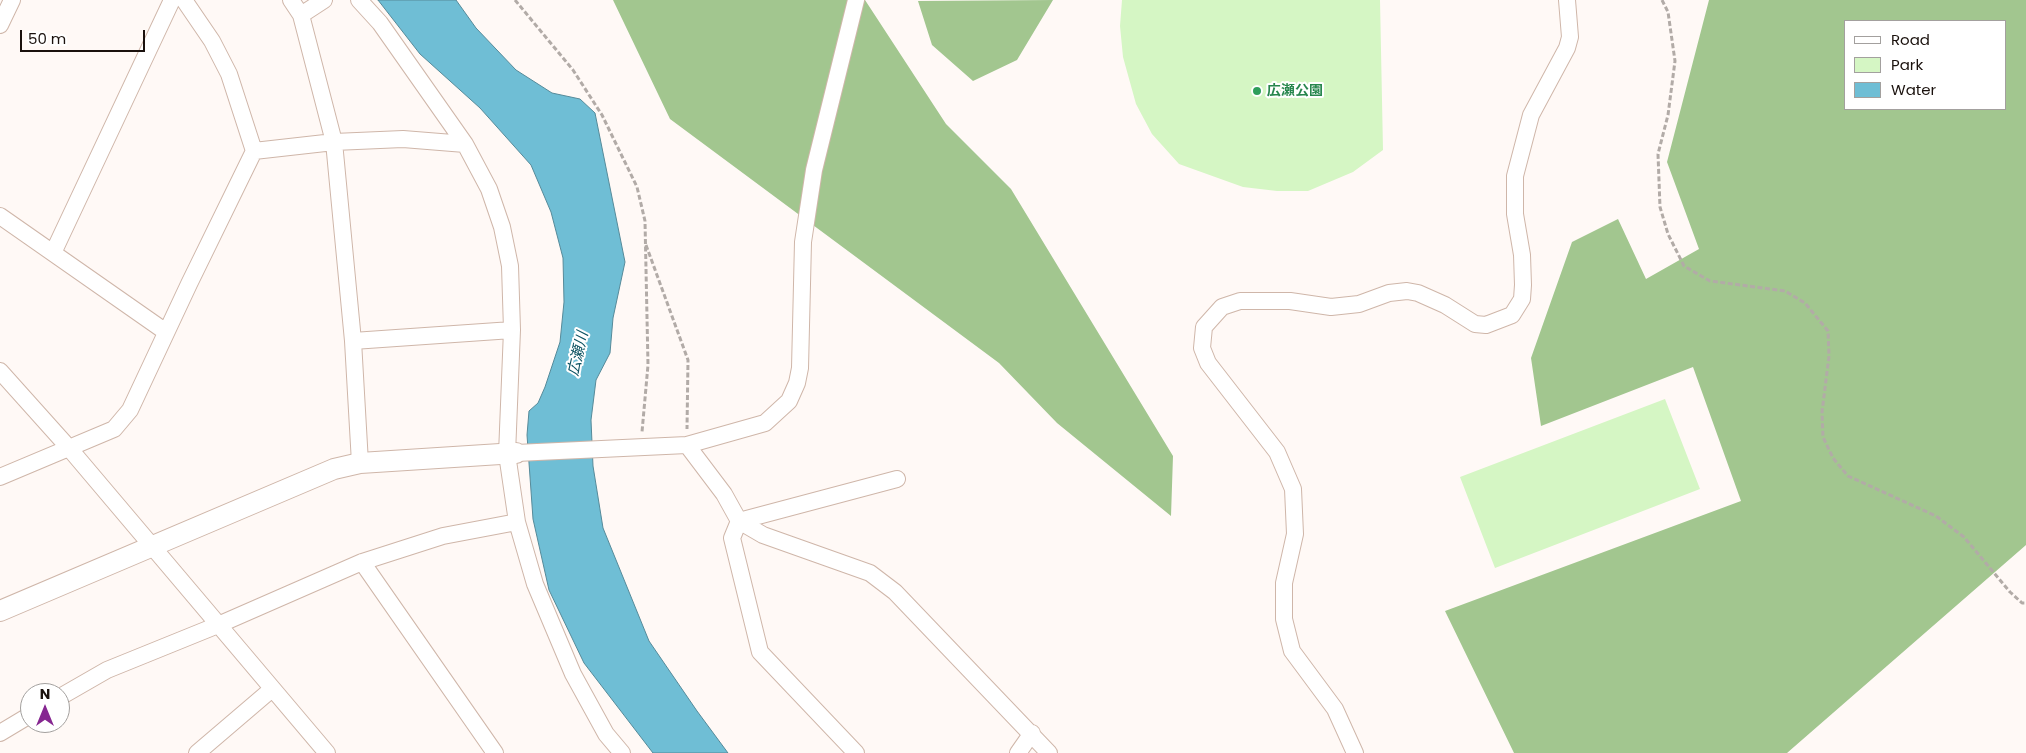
<!DOCTYPE html>
<html>
<head>
<meta charset="utf-8">
<style>
  body { margin:0 }
  #map { position:relative; width:2026px; height:753px; overflow:hidden; background:#fff9f6; font-family:Poppins,sans-serif }
  canvas { display:block }
  .legend { position:absolute; left:1844px; top:20px; width:162px; height:90px; box-sizing:border-box; background:#fff; border:1px solid #a3a09e; margin:0; padding:6px 9px; list-style:none; font-size:15px; color:#1a110d }
  .legend li { display:flex; align-items:center; gap:10px; height:25px }
  .legend b { width:25px; border:1px solid #a3a09e }
  .north { position:absolute; left:20px; top:683px; width:50px; height:50px; box-sizing:border-box; background:#fff; border:1px solid #a3a09e; border-radius:50%; rotate:0deg; font-size:14px; font-weight:700; line-height:20px; text-align:center; color:#1a110d }
  .north::after { content:''; display:block; margin:auto; width:18px; height:22px; background:#862791; clip-path:polygon(50% 0,100% 100%,50% 72%,0 100%) }
  .scale { position:absolute; left:20px; top:30px; width:125px; height:22px; box-sizing:border-box; border:2px solid #1a110d; border-top:0; padding-left:6px; font-size:15px; line-height:18px; white-space:nowrap; color:#1a110d; -webkit-text-stroke:4px #fff; paint-order:stroke }
</style>
</head>
<body>
<div id="map">
<canvas width="2026" height="753"></canvas>
<ul class="legend">
<li><b style="height:6px;background:#fff"></b>Road</li>
<li><b style="height:14px;background:#d5f6c4"></b>Park</li>
<li><b style="height:14px;background:#6fbed5"></b>Water</li>
</ul>
<div class="north">N</div>
<div class="scale">50 m</div>
</div>
<script>
const ctx = document.querySelector('canvas').getContext('2d');
ctx.lineJoin = 'round';
function paint(path, color) {
  ctx.fillStyle = color;
  ctx.fill(path, 'evenodd');
}
function shape(rows) {
  const path = new Path2D();
  for (const r of rows) {
    path.moveTo(r[0], r[1]);
    for (let i = 2; i < r.length; i += 2) path.lineTo(r[i], r[i + 1]);
  }
  return path;
}
function stroke(path, color, width, dash) {
  ctx.strokeStyle = color;
  ctx.lineWidth = width;
  ctx.lineCap = dash ? 'butt' : 'round';
  ctx.setLineDash(dash || []);
  ctx.stroke(path);
}
function label(font, color, halo, rows, align = 'center') {
  ctx.font = font + ' Poppins,"Noto Sans JP",sans-serif';
  ctx.lineWidth = 4;
  ctx.setLineDash([]);
  ctx.textBaseline = 'middle';
  ctx.strokeStyle = halo;
  ctx.fillStyle = color;
  for (const [text, x, y, turn = 0] of rows) {
    ctx.save();
    ctx.translate(x, y);
    ctx.rotate((+turn || 0) * Math.PI / 180);
    ctx.textAlign = isNaN(turn) ? turn : align;
    if (halo) ctx.strokeText(text, 0, 0);
    ctx.fillText(text, 0, 0);
    ctx.restore();
  }
}
paint(shape([
  [1122,0,1380,0,1383,150,1353,172,1308,191,1277,191,1243,187,1179,164,1152,134,1136,104,1123,57,1120,26],
  [1665,399,1700,489,1495,568,1460,477]
]), '#d5f6c4');
paint(shape([
  [613,0,865,0,946,124,1011,189,1173,456,1171,516,1057,423,999,363,670,119],
  [1053,0,1017,60,973,81,932,45,918,1],
  [1709,0,2026,0,2026,545,1787,753,1514,753,1445,611,1741,501,1693,367,1541,426,1531,358,1572,242,1618,219,1646,279,1699,249,1667,162],
  [2005,21,2005,109,1845,109,1845,21]
]), '#a2c68f');
const water = shape([
  [378,0,456,0,476,28,516,70,552,93,580,99,595,113,625,262,613,318,610,353,596,380,591,420,593,466,603,528,649,641,697,711,728,753,653,753,584,663,549,590,533,519,527,435,529,411,538,403,545,387,560,342,564,302,563,258,551,212,531,165,480,108,420,54,378,0]
]);
paint(water, '#6fbed5');
stroke(water, '#568a99', 1);
const minor = shape([
  [291,0,301,15,334,142,353,341,360,463],
  [359,0,380,23,465,144,489,189,502,227,510,266,512,330,507,454,517,522,535,584,573,674,606,734,622,753],
  [301,15,324,0],
  [0,25,12,0],
  [254,151,334,142,403,139,465,144],
  [0,216,166,332],
  [53,253,172,0],
  [353,341,512,330],
  [0,371,69,448,327,753],
  [687,445,724,494,739,521,763,535,870,573,895,592,1049,753],
  [516,453,687,445,765,423,789,401,797,383,800,368,803,242,814,170,856,0],
  [0,477,114,429,130,410,189,284,254,151,229,74,212,41,184,0],
  [739,521,732,538,760,652,856,753],
  [739,521,897,479],
  [362,562,495,753],
  [60,697,107,670,218,625,362,562,443,536,517,522],
  [0,733,30,715],
  [197,753,272,689],
  [1018,753,1032,733],
  [1355,753,1335,709,1292,651,1284,619,1284,583,1295,534,1293,489,1277,452,1208,363,1202,348,1204,327,1222,307,1240,301,1290,301,1331,307,1359,304,1389,293,1407,291,1418,293,1445,305,1475,324,1486,325,1512,315,1522,299,1523,285,1522,255,1515,214,1515,176,1531,115,1567,48,1570,37,1567,0]
]);
const tertiary = shape([
  [0,611,334,469,360,463,516,453]
]);
stroke(minor, '#cfb6a9', 18);
stroke(tertiary, '#cfb6a9', 22);
stroke(shape([
  [515,0,573,70,602,115,637,187,645,221,648,365,642,432],
  [1662,0,1668,12,1675,61,1668,115,1658,154,1660,207,1668,234,1684,266,1710,281,1785,291,1805,303,1828,331,1829,356,1822,412,1823,437,1833,458,1848,476,1936,516,1964,537,2010,592,2022,603,2026,603],
  [646,245,688,360,687,429]
]), '#b2aba7', 3, [5, 2.5]);
stroke(minor, '#fff', 16);
stroke(tertiary, '#fff', 20);
for (const [x, y, r, color] of [
  [1257,91,5,"#2e9e5b"]
]) {
  const dot = new Path2D();
  dot.arc(x, y, r, 0, 2 * Math.PI);
  ctx.fillStyle = color;
  ctx.fill(dot);
  stroke(dot, '#fff', 2);
}
label('bold 14px', '#27864d', '#fff', [
  ["広瀬公園",1267,91]
], 'left');
label('italic 15px', '#0a5160', '#fff', [
  ["広瀬川",579,354,-77]
]);
</script>
</body>
</html>
